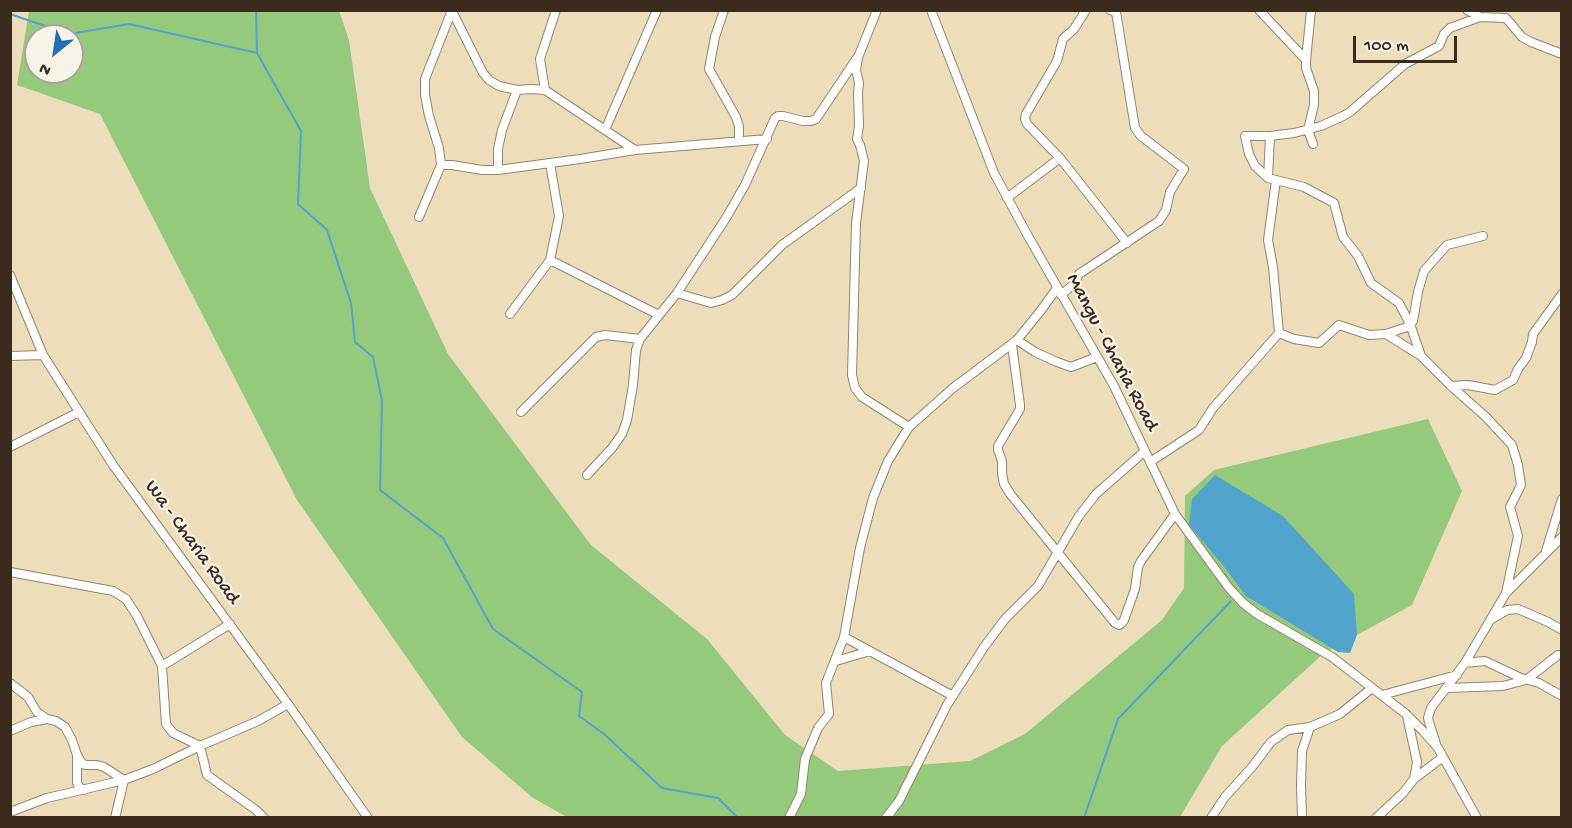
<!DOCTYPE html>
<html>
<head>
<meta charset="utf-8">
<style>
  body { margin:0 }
  #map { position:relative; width:1572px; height:828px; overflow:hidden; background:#ecdebb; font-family:"Gochi Hand",sans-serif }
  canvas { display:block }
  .frame { position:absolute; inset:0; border:12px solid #3b2a1e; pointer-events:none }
  .north { position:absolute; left:24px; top:24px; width:60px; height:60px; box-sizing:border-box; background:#f7f3e8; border:2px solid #aca397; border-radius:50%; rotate:210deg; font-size:16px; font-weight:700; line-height:24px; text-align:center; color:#3b2a1e }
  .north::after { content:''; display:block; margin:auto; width:21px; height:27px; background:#1f6fb2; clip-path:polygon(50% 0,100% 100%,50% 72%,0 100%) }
  .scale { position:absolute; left:1353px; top:36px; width:104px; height:27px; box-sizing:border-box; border:3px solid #3b2a1e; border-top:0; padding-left:8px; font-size:18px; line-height:21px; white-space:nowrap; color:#3b2a1e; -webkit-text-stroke:4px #f7f3e8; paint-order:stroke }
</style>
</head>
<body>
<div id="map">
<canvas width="1572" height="828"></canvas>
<div class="frame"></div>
<div class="north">N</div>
<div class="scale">100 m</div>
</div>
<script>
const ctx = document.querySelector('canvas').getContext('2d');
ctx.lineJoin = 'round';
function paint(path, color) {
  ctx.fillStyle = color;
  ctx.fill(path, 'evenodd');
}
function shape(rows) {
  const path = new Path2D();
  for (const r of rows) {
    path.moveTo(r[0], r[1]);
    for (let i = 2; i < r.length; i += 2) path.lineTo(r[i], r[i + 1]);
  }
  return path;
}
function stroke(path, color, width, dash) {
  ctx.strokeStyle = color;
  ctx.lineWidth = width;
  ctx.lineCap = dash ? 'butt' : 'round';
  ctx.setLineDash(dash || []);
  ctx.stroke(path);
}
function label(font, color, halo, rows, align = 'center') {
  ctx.font = font + ' "Gochi Hand",sans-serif';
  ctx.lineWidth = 4.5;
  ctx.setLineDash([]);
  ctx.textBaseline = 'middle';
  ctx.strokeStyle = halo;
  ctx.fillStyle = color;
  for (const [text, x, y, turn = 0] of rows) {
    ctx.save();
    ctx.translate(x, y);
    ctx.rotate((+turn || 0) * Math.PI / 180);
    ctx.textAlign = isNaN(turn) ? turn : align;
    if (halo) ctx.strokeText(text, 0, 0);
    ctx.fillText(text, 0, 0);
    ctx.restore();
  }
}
paint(shape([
  [29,11,339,11,349,40,370,188,448,354,591,545,707,639,785,735,838,771,970,761,1025,734,1162,620,1184,588,1185,496,1214,470,1428,419,1462,491,1412,605,1324,653,1222,746,1180,817,567,817,533,798,462,737,297,500,100,114,17,85],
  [36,36,72,36,72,72,36,72]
]), '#95ca7c');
paint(shape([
  [1215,475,1283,516,1354,594,1357,635,1350,653,1338,652,1246,596,1225,568,1189,525,1192,499]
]), '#52a4cd');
stroke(shape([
  [256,10,257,53,301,131,298,204,327,230,351,303,355,342,373,357,382,401,380,490,443,538,493,629,582,692,579,716,604,734,662,788,718,798,738,818],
  [10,14,69,34,129,24,257,53],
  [1084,818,1118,719,1231,601]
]), '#52a4cd', 2);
const minor = shape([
  [724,10,715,37,709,69,736,117,739,126,739,140],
  [931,10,994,173,1028,236,1114,386,1175,514,1229,588,1243,603,1257,614,1332,657,1406,714,1423,731,1438,748,1477,818],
  [1086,10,1074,29,1063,39,1057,61,1026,114,1025,119,1027,124,1060,158,1127,243],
  [1259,10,1306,60],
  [1311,10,1306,60,1306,68,1314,91,1314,105,1308,130,1313,144],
  [1467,10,1480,17],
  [452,11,483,73,489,80,499,86,517,90,531,89,545,90,635,150],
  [858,58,856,70,859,83,858,92,859,126,857,139,860,145,864,161,856,223,852,375,855,388,862,397,909,427],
  [545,90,540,59,556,10],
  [605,130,657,10],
  [550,163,559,216,550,260],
  [441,165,439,148,429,116,425,95,425,79,452,10],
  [498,170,498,149,502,130,517,90],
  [1268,178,1270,136],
  [1007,198,1060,158],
  [419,217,441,165,452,165,482,170,498,170,580,159,635,150,767,139],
  [10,275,43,355,113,465,288,704,368,818],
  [677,293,711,303,722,300,732,295,782,245,861,188],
  [1061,295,1074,284,1079,274,1159,221,1166,210,1170,192,1184,169,1141,136,1135,128,1116,12,1110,10],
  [510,314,550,260,659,315],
  [1279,333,1294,339,1319,343,1339,325,1369,335,1386,334,1407,327,1413,321,1418,292,1424,271,1447,245,1483,236],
  [1386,334,1421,356,1451,386,1486,417,1512,445,1518,465,1521,485,1510,507,1518,536,1506,593],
  [1017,340,1035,352,1057,362,1071,367,1097,357],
  [1012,345,1020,405,1020,409,998,446,998,450,1002,461,1002,473,1004,484,1011,495,1115,623,1119,625,1122,623,1124,620,1135,589,1138,567,1141,561,1175,514],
  [10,356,43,355],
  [1421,356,1410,324,1399,303,1371,283,1358,256,1343,237,1334,203,1304,187,1268,178,1255,166,1249,154,1245,136,1270,136,1294,133,1321,126,1343,116,1350,112,1405,64,1439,46,1444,34,1450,28,1480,17,1506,18,1522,37,1531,42,1562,54],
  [1451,386,1468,385,1495,390,1513,380,1518,369,1526,358,1532,342,1533,334,1562,294],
  [521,412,596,337,605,335,640,339],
  [10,447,79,412],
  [1150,462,1199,430,1213,408,1279,333,1273,267,1268,240,1276,180],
  [587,475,612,448,622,434,627,420,633,385,636,350,640,339,677,293,726,218,745,185,775,118,778,116,783,116,803,121,811,121,816,119,859,55,877,10],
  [1546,551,1562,499],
  [10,572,113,591,126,599,137,616,162,666,166,724,173,733,200,746,207,775,256,810,264,818],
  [1492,619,1507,610,1518,609,1548,622,1562,630],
  [844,637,953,696],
  [836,661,870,651],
  [1465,663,1485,661,1521,678,1539,683,1562,696],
  [162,666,230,624],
  [10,683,28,697,37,712,47,719,31,722,10,731],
  [1447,688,1503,686,1526,680,1558,655,1562,655],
  [1382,695,1457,675],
  [47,719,56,721,65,727,72,740,77,755,77,783,79,787,84,790],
  [1436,744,1429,722,1428,718,1431,708,1465,663,1506,593,1562,537],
  [77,755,81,762,85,765,97,765,104,767,124,780,115,818],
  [1414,779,1443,757],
  [10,812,47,798,124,780,153,769,200,746,258,721,288,704],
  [789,818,801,794,805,759,818,728,829,714,826,683,844,637,860,548,873,498,888,461,909,427,953,388,1017,340,1042,309,1057,288],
  [886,818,899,801,947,705,984,647,1005,619,1038,586,1079,516,1096,494,1145,451],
  [1211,818,1225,797,1252,767,1271,742,1288,730,1310,727,1340,714,1372,688],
  [1302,818,1301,785,1302,751,1310,727],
  [1376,818,1403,793,1414,779,1417,762,1407,716]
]);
stroke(minor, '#94846c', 10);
stroke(minor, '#fff', 8);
label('20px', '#3b2a1e', '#f7f3e8', [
  ["Mangu - Charia Road",1111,353,62],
  ["Wa - Charia Road",191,543,54]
]);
</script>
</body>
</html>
